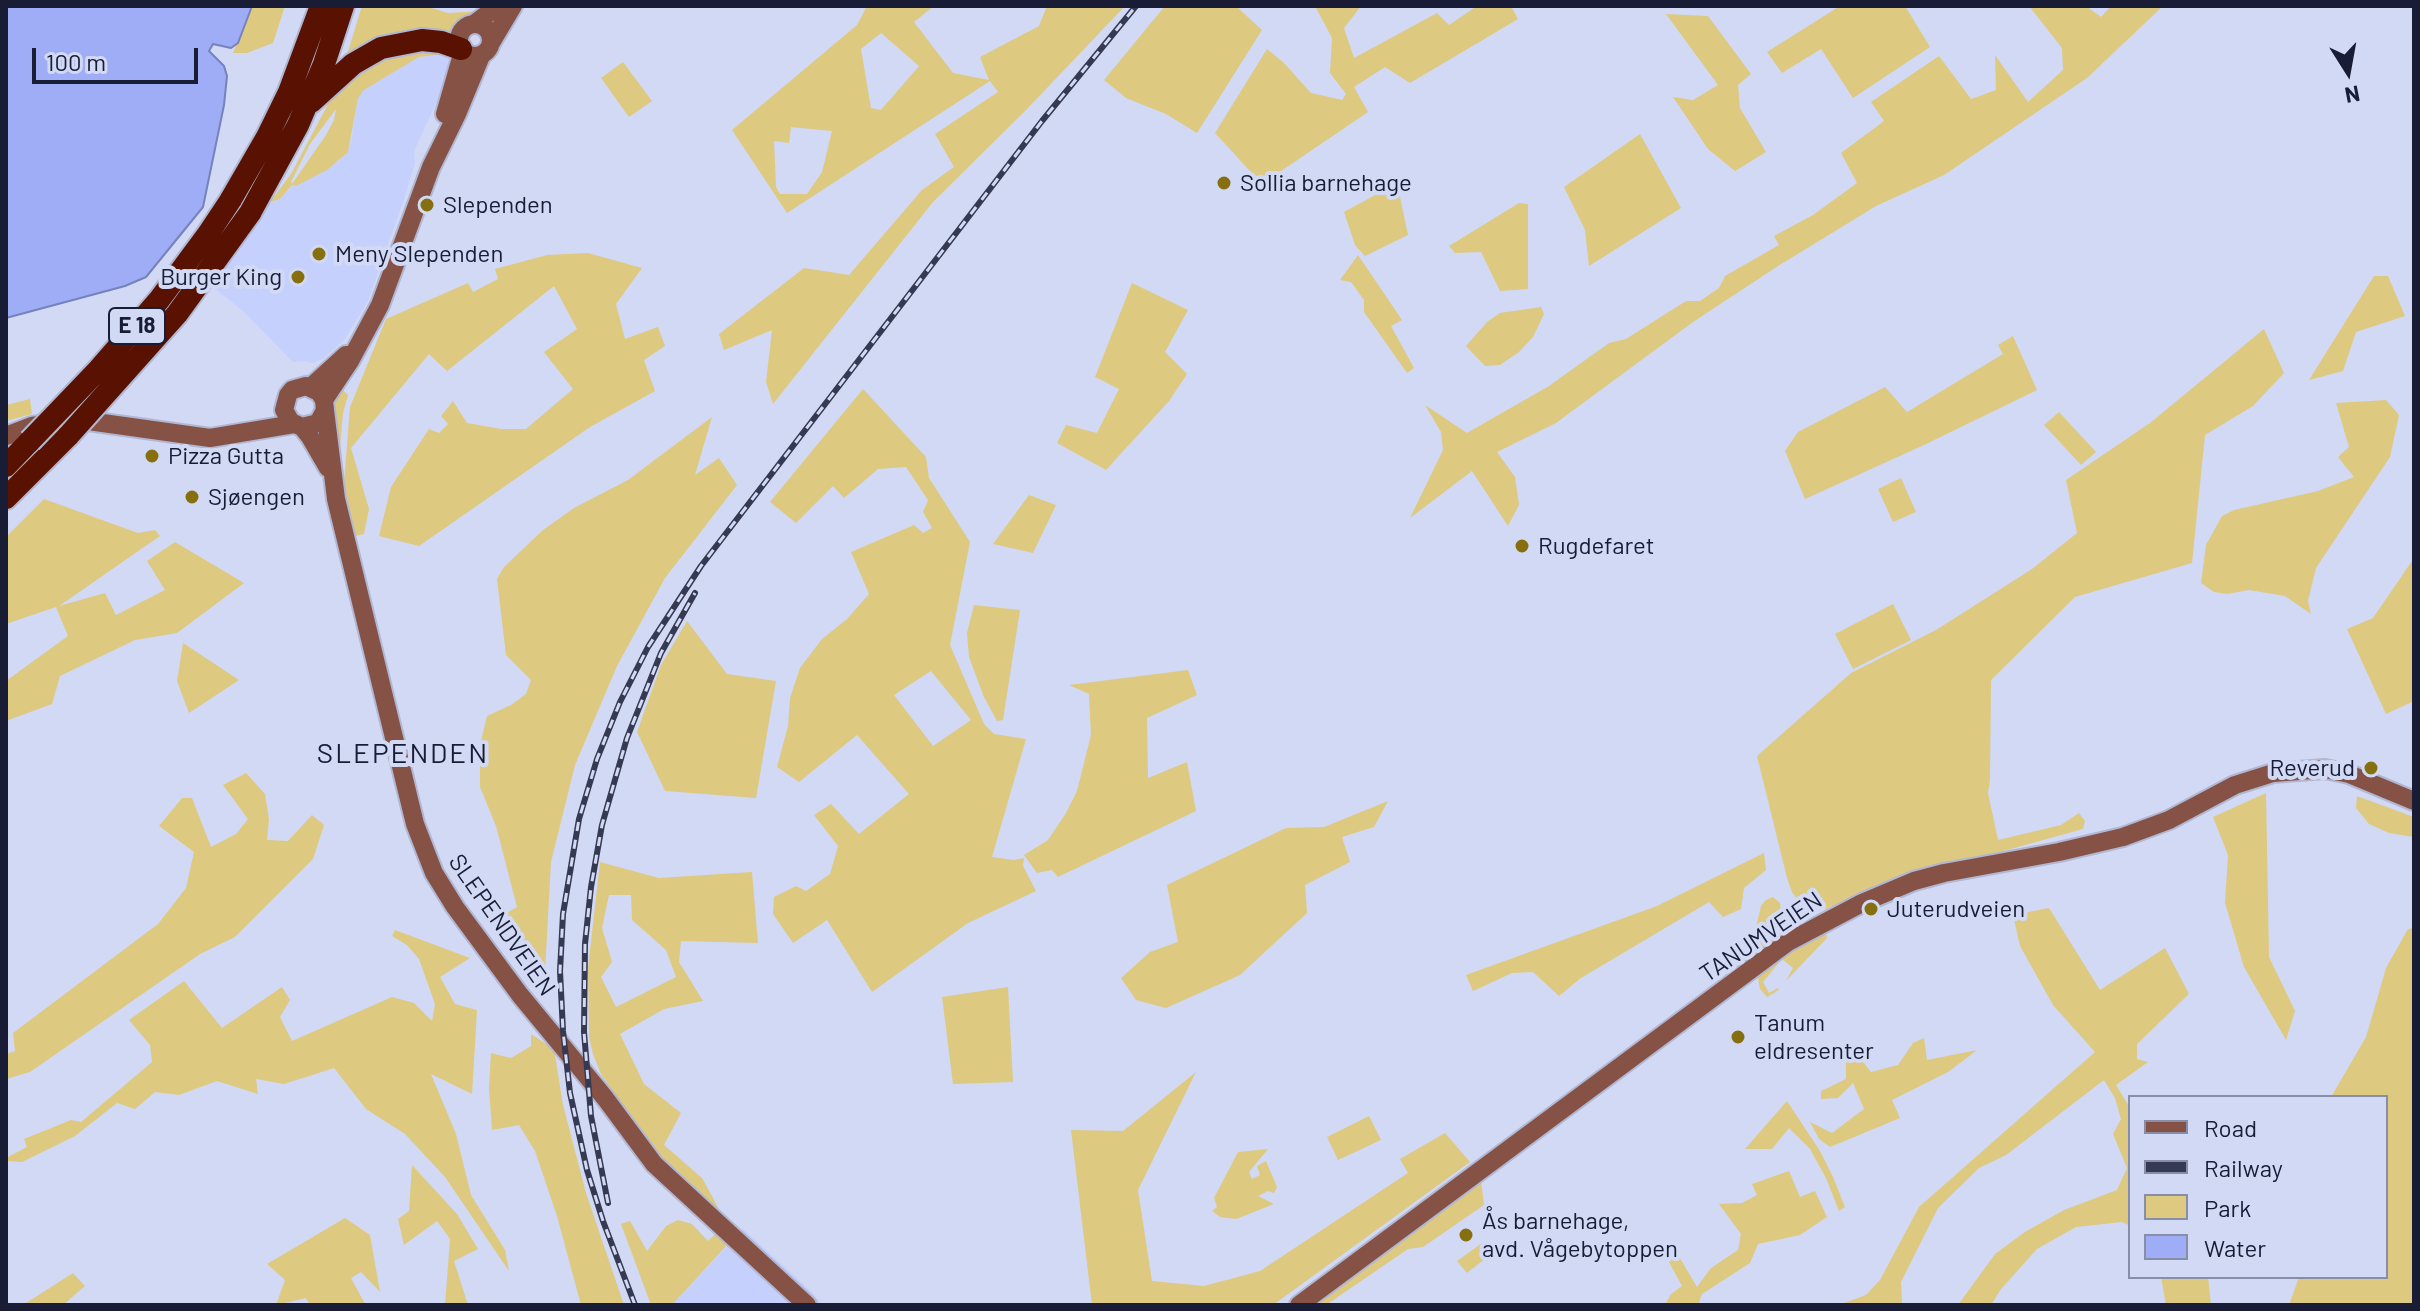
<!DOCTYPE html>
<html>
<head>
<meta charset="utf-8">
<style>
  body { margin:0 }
  #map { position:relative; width:2420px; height:1311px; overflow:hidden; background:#d2d9f4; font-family:Barlow,sans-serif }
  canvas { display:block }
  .frame { position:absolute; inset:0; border:8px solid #181c35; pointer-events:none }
  .legend { position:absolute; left:2128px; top:1095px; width:260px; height:184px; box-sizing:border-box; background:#d2d9f4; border:2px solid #888da8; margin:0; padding:10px 14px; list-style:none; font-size:24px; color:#181c35 }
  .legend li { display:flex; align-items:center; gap:16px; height:40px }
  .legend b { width:40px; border:2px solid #888da8 }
  .north { position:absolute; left:2308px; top:32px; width:80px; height:80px; -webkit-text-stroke:6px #d2d9f4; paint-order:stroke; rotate:169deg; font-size:22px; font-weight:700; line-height:32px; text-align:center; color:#181c35 }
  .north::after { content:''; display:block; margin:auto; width:28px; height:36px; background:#181c35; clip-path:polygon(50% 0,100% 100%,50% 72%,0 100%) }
  .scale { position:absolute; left:32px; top:48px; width:166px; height:36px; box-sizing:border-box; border:4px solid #181c35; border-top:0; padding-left:10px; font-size:24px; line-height:28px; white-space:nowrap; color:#181c35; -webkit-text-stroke:6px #d2d9f4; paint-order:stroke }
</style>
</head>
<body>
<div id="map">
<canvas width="2420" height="1311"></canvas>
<div class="frame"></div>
<ul class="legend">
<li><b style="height:10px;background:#855245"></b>Road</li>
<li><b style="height:10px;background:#353952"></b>Railway</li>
<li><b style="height:22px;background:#ddc97f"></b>Park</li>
<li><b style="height:22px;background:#9eadf5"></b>Water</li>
</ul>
<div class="north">N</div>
<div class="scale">100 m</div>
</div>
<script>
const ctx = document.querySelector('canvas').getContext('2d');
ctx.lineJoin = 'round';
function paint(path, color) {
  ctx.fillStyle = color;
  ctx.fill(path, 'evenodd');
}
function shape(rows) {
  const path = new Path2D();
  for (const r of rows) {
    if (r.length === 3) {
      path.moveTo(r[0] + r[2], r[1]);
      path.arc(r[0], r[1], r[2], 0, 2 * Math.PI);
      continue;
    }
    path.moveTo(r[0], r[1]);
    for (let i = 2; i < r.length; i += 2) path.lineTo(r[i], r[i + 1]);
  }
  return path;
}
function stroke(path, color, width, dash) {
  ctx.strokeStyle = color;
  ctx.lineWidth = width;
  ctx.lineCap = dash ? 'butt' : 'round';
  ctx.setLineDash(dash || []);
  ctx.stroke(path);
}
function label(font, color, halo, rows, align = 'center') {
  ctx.font = font + ' Barlow,sans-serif';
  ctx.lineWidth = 8;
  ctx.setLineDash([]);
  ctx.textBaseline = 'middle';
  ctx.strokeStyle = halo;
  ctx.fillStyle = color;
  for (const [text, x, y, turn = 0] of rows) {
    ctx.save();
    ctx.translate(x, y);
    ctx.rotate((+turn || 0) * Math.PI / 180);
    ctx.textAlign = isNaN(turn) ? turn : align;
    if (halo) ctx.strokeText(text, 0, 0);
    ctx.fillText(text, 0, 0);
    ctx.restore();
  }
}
paint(shape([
  [447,54,451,64,445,84,414,151,415,163,404,199,368,301,345,339,324,358,313,363,303,361,293,362,244,312,212,286,270,202,280,199,293,185,296,186,340,160,351,143,358,97,364,90,419,57],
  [743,1229,809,1289,823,1305,672,1305]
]), '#c5d0fd');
paint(shape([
  [252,6,285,6,273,43,247,53,233,53],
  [362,6,425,6,448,13,480,11,461,21,451,36,345,61],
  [867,6,934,6,914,22,953,73,989,80,980,57,1039,26,1047,6,1125,6,1027,109,933,202,773,404,766,382,772,330,724,350,719,334,804,268,849,275,922,190,954,167,935,134,998,92,990,81,787,213,732,130,857,25],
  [881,33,919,66,881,110,871,108,861,49],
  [791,127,832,131,822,172,807,194,780,194,776,187,774,141,789,143],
  [1165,6,1236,6,1262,30,1197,133,1166,114,1126,98,1104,80],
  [1315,6,1361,6,1344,28,1354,58,1437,13,1449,25,1477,6,1511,6,1518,19,1410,83,1385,67,1354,87,1368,112,1262,184,1215,133,1267,49,1284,63,1311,93,1342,100,1346,94,1330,73,1332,38],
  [1840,6,1905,6,1930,47,1853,98,1821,49,1782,73,1767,52],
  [2029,6,2086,6,2101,17,2111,6,2163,6,2087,78,1944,175,1876,206,1778,266,1693,322,1556,423,1497,452,1515,477,1519,505,1508,526,1472,471,1410,518,1443,450,1441,432,1425,405,1467,433,1549,386,1609,343,1626,339,1686,301,1700,301,1719,288,1725,276,1779,245,1774,236,1813,215,1857,183,1841,153,1884,121,1871,102,1939,56,1971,99,1996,90,1995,55,2028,102,2063,70,2062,48],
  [1666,14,1708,16,1751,74,1738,85,1740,108,1766,152,1735,171,1708,149,1673,97,1693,100,1718,85],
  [418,45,447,54,419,57,364,90,358,98,348,152,327,170,296,186,292,185,280,199,270,202,291,174,337,87,355,69],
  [336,109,334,120,326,135,292,184,291,182,310,144],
  [623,62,652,101,629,117,601,78],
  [1640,134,1681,208,1589,266,1585,230,1564,187],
  [1397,183,1408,235,1365,256,1355,245,1344,212],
  [1519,203,1528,204,1528,289,1500,291,1481,252,1455,253,1449,246],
  [588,253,642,268,616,304,625,339,658,327,665,346,644,360,655,391,590,427,419,546,379,536,391,487,429,429,439,433,448,424,441,416,453,401,467,423,501,429,526,429,573,389,544,352,577,329,554,286,447,371,429,354,351,448,369,509,364,534,355,536,344,483,350,407,386,319,468,283,473,292,498,279,495,269,547,255],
  [1358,255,1402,320,1391,326,1414,368,1407,373,1364,312,1364,300,1351,282,1340,280],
  [2374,276,2388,276,2405,316,2356,332,2343,371,2309,380],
  [1132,283,1188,310,1165,352,1187,374,1169,401,1106,470,1057,443,1066,425,1097,433,1119,389,1095,377],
  [1541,307,1544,314,1533,337,1519,352,1500,365,1485,366,1466,346,1487,322,1500,313],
  [2264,329,2284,373,2253,406,2205,435,2192,563,2075,597,1991,680,1990,780,1988,793,1998,840,2061,825,2079,813,2085,821,2083,829,1877,886,1826,909,1814,909,1801,904,1792,892,1787,878,1757,756,1851,673,1936,630,2032,569,2077,533,2066,480,2150,423],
  [2013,336,2037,390,1924,445,1805,499,1785,451,1798,432,1885,387,1907,412,2003,354,1998,345],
  [340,387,348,395,343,413,338,471,332,415],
  [863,389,926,457,929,478,970,542,950,645,984,724,994,734,1026,739,992,857,1014,860,1024,858,1023,866,1036,891,968,923,872,992,827,920,793,943,773,914,774,897,796,886,806,891,830,874,838,846,814,815,831,804,859,834,909,794,857,735,799,782,777,767,788,726,790,698,800,668,822,639,847,619,869,594,851,552,914,525,923,533,932,528,923,512,928,500,906,467,878,469,844,498,833,486,796,523,770,502],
  [931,671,971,720,933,746,894,695],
  [30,399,32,414,6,421,6,405],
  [2386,400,2399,415,2390,457,2316,568,2308,601,2311,614,2285,596,2249,590,2227,594,2214,592,2201,583,2206,545,2222,516,2234,510,2318,491,2354,477,2338,457,2349,447,2336,403],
  [2059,412,2096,452,2081,465,2044,425],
  [712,417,695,475,719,458,737,485,665,578,617,666,575,765,551,862,544,990,501,916,517,907,496,826,480,787,480,745,487,716,511,705,526,694,531,680,506,655,497,579,504,567,543,530,574,508,628,480],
  [1901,478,1916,512,1893,522,1878,489],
  [1029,495,1056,505,1033,553,993,544],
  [44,499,138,533,155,530,160,536,59,606,105,593,116,615,165,590,147,561,175,542,244,583,177,633,135,640,60,676,52,704,6,721,6,681,68,636,56,607,6,624,6,537],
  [2414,558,2414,701,2386,714,2347,629,2373,618],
  [1893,604,1911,640,1853,669,1835,634],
  [974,605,1020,610,1003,720,997,721,984,697,969,657,967,633],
  [687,621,727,674,776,681,756,798,665,791,637,732,661,665],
  [183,643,239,680,189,713,177,681],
  [1188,670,1197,695,1147,718,1148,778,1187,762,1196,811,1058,877,1052,870,1037,873,1024,855,1048,840,1066,813,1077,791,1091,735,1089,694,1069,685],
  [246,773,265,794,269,819,267,840,288,841,312,815,324,825,313,859,235,937,200,954,30,1072,6,1079,6,1054,15,1051,13,1033,158,924,186,888,194,852,159,826,182,798,192,798,211,847,236,834,248,819,223,785],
  [2266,793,2269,957,2295,1011,2286,1040,2244,967,2225,903,2228,855,2213,817],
  [2357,796,2414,817,2414,837,2389,833,2369,824,2356,808],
  [1388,801,1374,827,1342,837,1350,862,1305,885,1307,913,1240,975,1166,1008,1136,1000,1121,978,1150,952,1178,942,1167,885,1286,828,1324,827],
  [1764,853,1766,870,1744,888,1741,909,1723,917,1709,902,1581,978,1559,996,1533,972,1512,973,1473,991,1466,975,1657,906],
  [600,862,659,878,752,872,758,943,681,941,679,962,703,1001,664,1009,620,1034,644,1084,681,1113,664,1145,702,1178,719,1209,674,1172,650,1145,601,1074,593,1054,589,1037,588,968],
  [609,895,631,895,632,920,666,950,676,977,616,1007,601,977,612,962,602,928],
  [1773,897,1780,903,1784,931,1764,950,1743,964,1754,936,1761,906,1766,900],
  [2049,908,2100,990,2165,948,2189,994,2137,1044,2137,1059,2148,1062,2116,1085,2130,1108,2130,1226,2122,1222,2076,1227,2037,1249,2001,1289,1991,1305,1958,1305,1995,1254,2025,1232,2064,1210,2117,1190,2127,1168,2113,1134,2121,1119,2115,1098,2104,1080,2006,1155,1979,1168,1938,1208,1901,1282,1902,1305,1839,1305,1866,1295,1880,1280,1919,1207,2095,1052,2053,1005,2020,946,2013,915],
  [1825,928,1827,938,1786,981,1793,968,1782,959,1763,982,1769,993,1778,988,1779,990,1767,997,1760,989,1758,978,1764,966],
  [2414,928,2414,1305,2289,1305,2299,1277,2386,1277,2386,1097,2331,1097,2366,1037,2386,968,2408,929],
  [395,930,470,958,440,977,455,1004,477,1010,472,1094,431,1074,456,1134,471,1195,505,1250,509,1271,445,1177,405,1134,366,1109,334,1068,284,1084,256,1079,258,1094,217,1081,179,1095,155,1092,135,1109,117,1103,75,1136,22,1162,6,1161,6,1158,27,1147,24,1139,71,1120,81,1122,152,1062,150,1045,129,1020,184,981,222,1028,282,987,290,1000,280,1017,292,1041,392,997,414,1003,432,1021,435,1004,419,959,407,945,392,936],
  [1008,987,1013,1082,953,1084,942,997],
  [531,1034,554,1049,563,1105,586,1193,624,1305,581,1305,557,1216,535,1151,519,1125,492,1130,489,1089,491,1053,511,1058,531,1046],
  [1924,1038,1927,1060,1977,1050,1948,1072,1892,1100,1900,1118,1830,1147,1819,1139,1810,1122,1832,1133,1864,1109,1853,1083,1838,1098,1821,1099,1821,1091,1846,1079,1846,1062,1859,1057,1871,1072,1898,1065,1913,1043],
  [1196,1072,1138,1190,1152,1281,1204,1286,1260,1271,1408,1173,1400,1159,1445,1133,1470,1162,1273,1305,1092,1305,1071,1130,1123,1131],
  [1787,1101,1820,1151,1833,1177,1845,1207,1839,1211,1826,1178,1810,1149,1789,1128,1772,1149,1745,1149],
  [1369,1116,1381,1140,1338,1160,1327,1137],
  [1268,1149,1249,1172,1252,1179,1260,1175,1257,1166,1266,1161,1277,1187,1274,1193,1268,1191,1258,1196,1274,1204,1236,1219,1220,1217,1212,1211,1217,1207,1214,1198,1238,1152],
  [412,1165,457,1214,478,1249,454,1261,468,1305,445,1305,450,1239,437,1221,404,1245,398,1219,409,1211],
  [1789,1171,1800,1197,1815,1191,1827,1217,1800,1235,1758,1244,1750,1263,1702,1294,1698,1305,1665,1305,1671,1294,1682,1286,1669,1262,1678,1255,1697,1287,1711,1268,1738,1250,1741,1234,1719,1204,1742,1203,1757,1195,1752,1184],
  [1481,1181,1484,1205,1423,1247,1408,1249,1326,1305,1311,1305],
  [345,1218,370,1235,380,1292,361,1272,351,1278,365,1304,363,1305,310,1305,306,1298,276,1305,285,1280,267,1264],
  [678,1220,692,1224,708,1241,717,1232,727,1245,672,1305,651,1305,621,1224,630,1221,647,1251,666,1226],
  [1482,1243,1491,1254,1467,1273,1457,1261],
  [73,1273,85,1286,63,1305,23,1305],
  [2161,1277,2208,1277,2211,1305,2166,1305]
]), '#ddc97f');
const water = shape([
  [6,6,252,6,238,43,231,48,213,44,209,51,224,66,227,76,224,105,203,207,146,277,125,286,6,318,6,6]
]);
paint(water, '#9eadf5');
stroke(water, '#7682bb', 2);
const secondary = shape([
  [475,40,16],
  [474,24,498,6],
  [491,43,513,6],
  [445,114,463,51],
  [311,387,346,355],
  [324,400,350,361,380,305,431,167,457,114,481,56],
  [325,410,336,499,415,824,434,873,455,907,520,995,605,1098,654,1164,807,1305],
  [302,427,318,423,325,410,324,400,319,392,306,386,292,390,288,395,284,410,291,422,302,427,310,437,328,468],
  [6,436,32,426,74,419,210,438,294,424],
  [1299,1305,1788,942,1862,903,1914,881,1944,873,2059,852,2123,837,2169,820,2235,785,2273,773,2325,769,2349,774,2414,801]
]);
const motorway = shape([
  [311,102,353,64,381,48,422,40,441,42,461,49],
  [230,201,267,137,289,92,321,6],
  [250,213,298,125,324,64,343,6],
  [6,466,30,441],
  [6,498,69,435]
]);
stroke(secondary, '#b1b7d2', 22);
stroke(motorway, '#b1b7d2', 26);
stroke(secondary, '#855245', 18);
stroke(motorway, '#591201', 22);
const rail = shape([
  [608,1203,591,1116,584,1032,585,944,591,887,602,825,627,738,661,653,695,593],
  [635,1305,603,1221,587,1170,570,1093,563,1031,560,971,563,914,579,819,597,759,620,702,648,647,701,566,1042,121,1136,6]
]);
stroke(rail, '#353952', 6);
stroke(rail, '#d2d9f4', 3, [9]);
const motorwayBridge = shape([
  [69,435,177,314,250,213],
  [30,441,99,369,159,300,208,234,230,201]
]);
stroke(motorwayBridge, '#b1b7d2', 26, []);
stroke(motorwayBridge, '#591201', 22);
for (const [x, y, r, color] of [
  [1224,183,8,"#856f0e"],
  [427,205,8,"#856f0e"],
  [319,254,8,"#856f0e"],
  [298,277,8,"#856f0e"],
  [152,456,8,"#856f0e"],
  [192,497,8,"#856f0e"],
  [1522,546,8,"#856f0e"],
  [2371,768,8,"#856f0e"],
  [1871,909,8,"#856f0e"],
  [1738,1037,8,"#856f0e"],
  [1466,1235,8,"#856f0e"]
]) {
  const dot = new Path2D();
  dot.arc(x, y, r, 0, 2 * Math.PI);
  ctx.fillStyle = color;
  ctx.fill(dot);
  stroke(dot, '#d2d9f4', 3);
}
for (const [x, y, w] of [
  [137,326,56]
]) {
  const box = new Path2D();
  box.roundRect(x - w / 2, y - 18, w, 36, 6);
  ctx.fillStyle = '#d2d9f4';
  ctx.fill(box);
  stroke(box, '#181c35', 2);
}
label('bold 22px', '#181c35', null, [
  ["E 18",137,326]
]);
label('24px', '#181c35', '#d2d9f4', [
  ["Sollia barnehage",1240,183],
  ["Slependen",443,205],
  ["Meny Slependen",335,254],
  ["Burger King",282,277,"right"],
  ["Pizza Gutta",168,456],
  ["Sjøengen",208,497],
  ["Rugdefaret",1538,546],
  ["Reverud",2355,768,"right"],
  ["Juterudveien",1887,909],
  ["Tanum",1754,1023],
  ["eldresenter",1754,1051],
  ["Ås barnehage,",1482,1221],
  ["avd. Vågebytoppen",1482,1249]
], 'left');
label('24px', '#181c35', '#d2d9f4', [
  ["SLEPENDVEIEN",502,925,55],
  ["TANUMVEIEN",1761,937,-34]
]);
ctx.letterSpacing = '2px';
label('28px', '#181c35', '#d2d9f4', [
  ["SLEPENDEN",403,754]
]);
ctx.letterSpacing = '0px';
</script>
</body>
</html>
